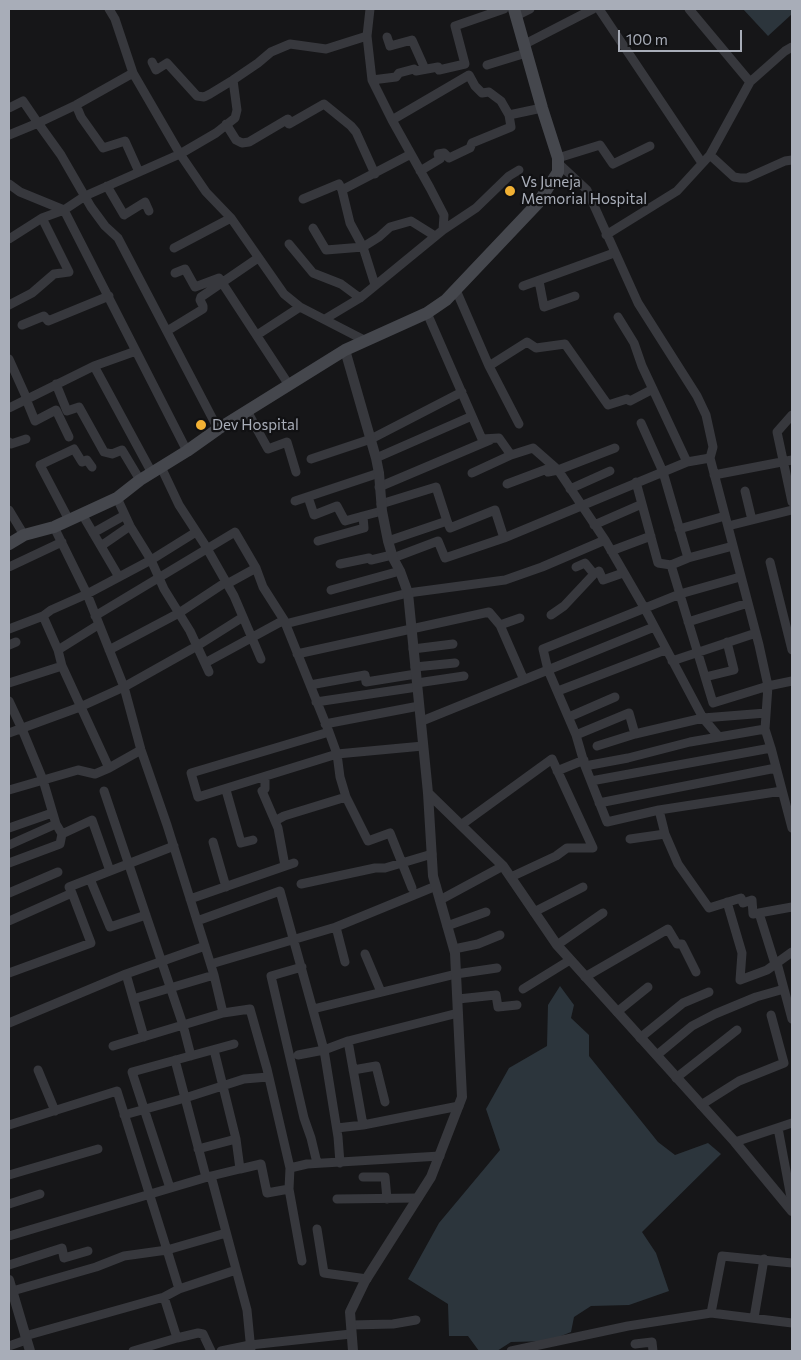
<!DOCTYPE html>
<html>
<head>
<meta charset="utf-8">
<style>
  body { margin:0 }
  #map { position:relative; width:801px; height:1360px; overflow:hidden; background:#161618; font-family:Commissioner,sans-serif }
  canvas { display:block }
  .frame { position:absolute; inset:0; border:10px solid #a8adb8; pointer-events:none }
  .scale { position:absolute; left:618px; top:30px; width:124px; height:22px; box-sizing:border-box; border:2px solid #a8adb8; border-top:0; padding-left:6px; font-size:15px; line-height:18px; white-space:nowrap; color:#a8adb8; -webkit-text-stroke:4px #111113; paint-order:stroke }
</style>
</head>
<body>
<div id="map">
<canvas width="801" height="1360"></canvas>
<div class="frame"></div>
<div class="scale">100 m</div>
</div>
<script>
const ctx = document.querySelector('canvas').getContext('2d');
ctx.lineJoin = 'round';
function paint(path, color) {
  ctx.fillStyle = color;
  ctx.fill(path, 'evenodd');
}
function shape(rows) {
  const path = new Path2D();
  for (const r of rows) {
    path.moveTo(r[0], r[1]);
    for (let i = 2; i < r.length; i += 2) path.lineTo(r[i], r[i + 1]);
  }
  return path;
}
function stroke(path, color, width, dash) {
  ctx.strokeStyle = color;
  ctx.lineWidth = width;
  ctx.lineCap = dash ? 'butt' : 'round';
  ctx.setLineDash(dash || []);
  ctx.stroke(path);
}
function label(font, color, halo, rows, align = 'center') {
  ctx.font = font + ' Commissioner,sans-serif';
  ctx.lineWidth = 4.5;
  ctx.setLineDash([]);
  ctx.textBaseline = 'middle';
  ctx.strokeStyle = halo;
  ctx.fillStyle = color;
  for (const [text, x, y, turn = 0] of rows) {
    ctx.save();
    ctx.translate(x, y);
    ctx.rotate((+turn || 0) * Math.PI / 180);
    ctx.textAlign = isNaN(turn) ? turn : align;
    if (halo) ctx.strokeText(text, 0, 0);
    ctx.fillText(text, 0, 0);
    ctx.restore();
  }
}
paint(shape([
  [743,9,792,9,792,14,768,36],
  [560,986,574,1005,571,1018,589,1035,589,1056,658,1142,675,1155,708,1143,721,1154,642,1232,656,1253,669,1291,629,1305,591,1306,574,1317,571,1332,549,1341,511,1342,497,1351,479,1351,468,1336,449,1336,448,1304,408,1279,439,1223,500,1150,486,1109,509,1068,547,1046,548,1005]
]), '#2c353c');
stroke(shape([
  [109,9,115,19,133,73,180,154,206,192,231,218,284,294,300,307,366,341],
  [599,9,702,163],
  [689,9,750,82,785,51,792,47],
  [516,16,530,9],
  [387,37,390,46,412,40,425,69],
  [525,44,593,9],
  [152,62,156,70,167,63,197,96,204,97,210,94,233,80],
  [487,65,526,53],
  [372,80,396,77,399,73,414,69,416,71,438,67,439,70,465,64,455,26,504,9],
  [76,105,81,117,103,148,125,141,139,172],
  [9,108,23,101,38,123,76,105,133,73],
  [392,120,469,75,475,86,482,93,489,92,501,101,509,115],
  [226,124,236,140,242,143,249,142,288,119,289,124,324,104,351,126,356,132,375,174],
  [9,135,38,123,61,155,91,207,105,226,118,238,218,429],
  [710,155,734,177,740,178,747,178,785,161,792,160],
  [558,158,600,145,613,164,650,146],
  [558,163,587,190,638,303,697,396,706,415,713,447,710,458,759,645,768,686,765,729,771,748,792,828],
  [420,171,440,159,438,154,444,153,449,158,470,148,472,143,511,127,509,115,542,108],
  [9,184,20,192,64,210,187,451],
  [107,186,124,215,145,202,149,211],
  [342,190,411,154],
  [303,199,339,184,342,190,350,223,363,247,375,285],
  [313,228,326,250,363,247,379,237,390,227,411,221,435,236],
  [443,230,476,208,509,176,519,170],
  [606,235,677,191,710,155,750,82],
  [9,239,42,218,64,210,85,196,180,154,216,133,235,118,237,110,233,80,258,63,271,52,290,44,326,49,367,36],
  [289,244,313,273,341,284,360,298],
  [174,248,231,218],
  [175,273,185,269,195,287,219,278,289,385],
  [539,281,544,307,575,296],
  [523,286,614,253],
  [456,290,489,366,527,342,536,348,565,344,608,405,627,399,630,401,653,389],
  [9,305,32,293,54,274,69,272,42,218],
  [427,313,482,439,499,438,511,455,533,448,558,470,605,540,645,609,703,718,719,737],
  [618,317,634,343,642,366,687,462,710,458],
  [325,319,360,298,443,230,444,215,430,188,392,120,372,80,367,36,370,9],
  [22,325,44,316,48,321,109,296],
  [167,331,203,309,203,306,200,300,201,297,258,258],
  [257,335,300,307],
  [9,359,27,399],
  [94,366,136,351],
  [489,366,519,424],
  [56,384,67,411,79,407,104,452,112,454,122,450,140,480],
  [26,399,35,421,56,410,69,437],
  [9,408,94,366,152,473],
  [247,411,268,449,287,442,296,472],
  [792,415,777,432,792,502],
  [641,423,663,472,688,558],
  [9,442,11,444,26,439],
  [376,458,472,416],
  [311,459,371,439,462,392],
  [161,467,179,505,205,545,234,596,261,659],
  [472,473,511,455],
  [714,475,792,460],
  [636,482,658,563,671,565,688,558,733,546],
  [507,484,547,469,548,472,558,470,615,448],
  [379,487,490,440],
  [570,489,610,471],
  [745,491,752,520],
  [308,497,314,515,337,506,345,521,363,516],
  [117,498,130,526,151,560,164,589,190,631,209,672],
  [295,501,379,473],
  [381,504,436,487,447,521],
  [9,510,24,535],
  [82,514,119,577],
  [69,520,40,465,74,449,82,462,87,460,92,467],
  [594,525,642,504],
  [728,526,792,510],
  [54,527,87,594,124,687,141,750,167,825,214,975,223,1013],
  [679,529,725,516],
  [93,533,125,515],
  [318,541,364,528,363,516,382,511],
  [388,541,447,521,450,528,495,510,504,538],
  [101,546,130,526],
  [611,551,651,536],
  [393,558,438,541,445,558,504,538,687,462],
  [770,562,792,650],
  [340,564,369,558,371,560,392,555],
  [671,565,713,703,768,686,792,681],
  [9,567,62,542],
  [576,567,585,563,594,574,599,571,603,580,623,573],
  [740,577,680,594,543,649,548,670,576,735,585,766,607,822,659,810,782,791],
  [227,584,256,568],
  [331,590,400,571],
  [551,615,564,606,594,574],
  [43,616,51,610,87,594,151,560,196,532],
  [95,616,235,532,256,568,263,587,284,620,329,732],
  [688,622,748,603],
  [285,624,408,593,505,580,542,567,605,540],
  [500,625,524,680],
  [9,629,43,616,58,650,62,666,109,768],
  [9,645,16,642],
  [413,649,453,644],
  [58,650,98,625],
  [109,650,179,613,226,582],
  [297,654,489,612,500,625,520,618],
  [672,661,756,633],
  [205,663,284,620],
  [415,667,455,663],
  [705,677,734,670,727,642],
  [9,683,62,666],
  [417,683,464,676],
  [310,685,365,675,366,682,416,674],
  [558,691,665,650],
  [9,701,22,729,43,780,56,824,62,834,60,844,9,863],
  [316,702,417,687],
  [569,717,615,697],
  [422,721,654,627],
  [325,724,419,706],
  [9,733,80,707,124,687,197,646,243,617],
  [576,735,629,713,635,734,703,718,766,713],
  [597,746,635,734],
  [585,766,628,758,690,742,765,729],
  [557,771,584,760],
  [265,777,265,789,262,791,278,828,285,866],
  [591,781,771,748],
  [9,790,78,770,95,774,109,768,141,750],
  [226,790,241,843,253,840],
  [104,791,183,1025,191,1056],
  [346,797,340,777,337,754,329,732,191,773,198,797,337,754,423,746],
  [599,803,776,768],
  [659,810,665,834,678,864,709,908,741,898,743,903,752,900,753,914,759,913,775,964],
  [275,821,284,816,346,797,368,841,390,833,412,888],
  [461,825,552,759,593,848,567,848,556,856,511,877],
  [9,828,52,813],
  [62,834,92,820,110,871],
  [630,839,665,834],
  [213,842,226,887],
  [9,845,56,824],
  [90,879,110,927,146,915],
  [301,884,375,868,385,868,432,854],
  [9,893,58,872],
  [190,899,294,863],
  [440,900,503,866],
  [727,902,742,953,740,980,767,970,792,952],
  [534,912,583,887],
  [759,913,792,907],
  [9,921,72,893,69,887,174,846],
  [197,921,280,891,324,1050,338,1137,340,1163],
  [447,926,486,912],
  [336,927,436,886],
  [557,945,603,913],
  [454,949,478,944,500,935],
  [365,954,381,992],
  [777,963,792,1019],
  [211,964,336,927,345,962],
  [302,967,271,976,304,1118,311,1138,317,1163],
  [9,973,91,943,72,893],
  [126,974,144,1037],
  [585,977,668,929,677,944,682,944,696,972],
  [523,989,570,960],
  [133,999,214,975],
  [458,999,496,995,498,1007,517,1005],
  [313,1009,456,974,497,968],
  [617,1012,648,987],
  [9,1023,126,974,205,946],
  [640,1038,683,1003,709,992],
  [348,1041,363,1125],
  [113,1046,223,1013,250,1009,267,1069,290,1168,289,1189,267,1193,261,1164,240,1169,236,1139,214,1050],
  [298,1055,324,1050,348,1041,458,1013],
  [657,1055,692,1026,715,1014,756,997,784,989],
  [175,1060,206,1177],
  [38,1070,55,1111],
  [353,1070,376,1066,385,1102],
  [676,1078,737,1030],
  [701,1105,739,1081,784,1063,771,1015],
  [124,1115,185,1098,244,1079,268,1077],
  [9,1125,117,1091,167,1250,226,1233],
  [337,1128,363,1125,459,1106],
  [778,1128,792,1203],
  [735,1142,792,1123],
  [198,1149,236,1139],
  [290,1168,307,1164,440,1156],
  [9,1175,98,1149],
  [211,1176,240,1169],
  [363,1177,385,1177,387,1199],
  [170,1188,132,1072,234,1044],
  [289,1189,302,1261],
  [337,1199,418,1198],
  [9,1204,40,1194],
  [317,1229,324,1273,367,1279],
  [9,1236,211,1176,247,1310,251,1351],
  [9,1265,62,1248,64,1258,88,1251],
  [9,1292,96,1267,124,1256,167,1250,179,1289],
  [164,1297,179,1289,236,1270],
  [711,1313,722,1256,792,1263],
  [754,1318,764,1259],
  [351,1325,393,1324,416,1320],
  [25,1336,164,1297,177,1338,133,1351],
  [177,1338,198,1333,203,1334,211,1351],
  [635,1344,652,1342,653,1351],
  [9,1346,26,1340],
  [221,1351,250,1345,351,1334],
  [511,1351,628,1326,711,1313,792,1323]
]), '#37383d', 9);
stroke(shape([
  [345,350,376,458,379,473,382,511,388,541,393,558,400,571,408,593,428,793,503,866,557,945,735,1142,792,1211],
  [9,1280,30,1351],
  [353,1351,350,1312,365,1281,431,1177,462,1097,455,953,433,876,428,793]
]), '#37383d', 10);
stroke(shape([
  [9,544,24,535,54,527,117,498,140,480,187,451,218,429,345,350,427,313,446,300,538,203,558,172,558,158,542,108,514,9]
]), '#45474d', 12);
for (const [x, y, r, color] of [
  [510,191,6,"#f2b134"],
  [201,425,6,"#f2b134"]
]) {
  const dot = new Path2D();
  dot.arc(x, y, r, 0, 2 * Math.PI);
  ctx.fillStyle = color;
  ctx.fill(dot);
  stroke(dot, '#111113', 2);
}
label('15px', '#a8adb8', '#111113', [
  ["Vs Juneja",521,182],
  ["Memorial Hospital",521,199],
  ["Dev Hospital",212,425]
], 'left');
</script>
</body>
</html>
